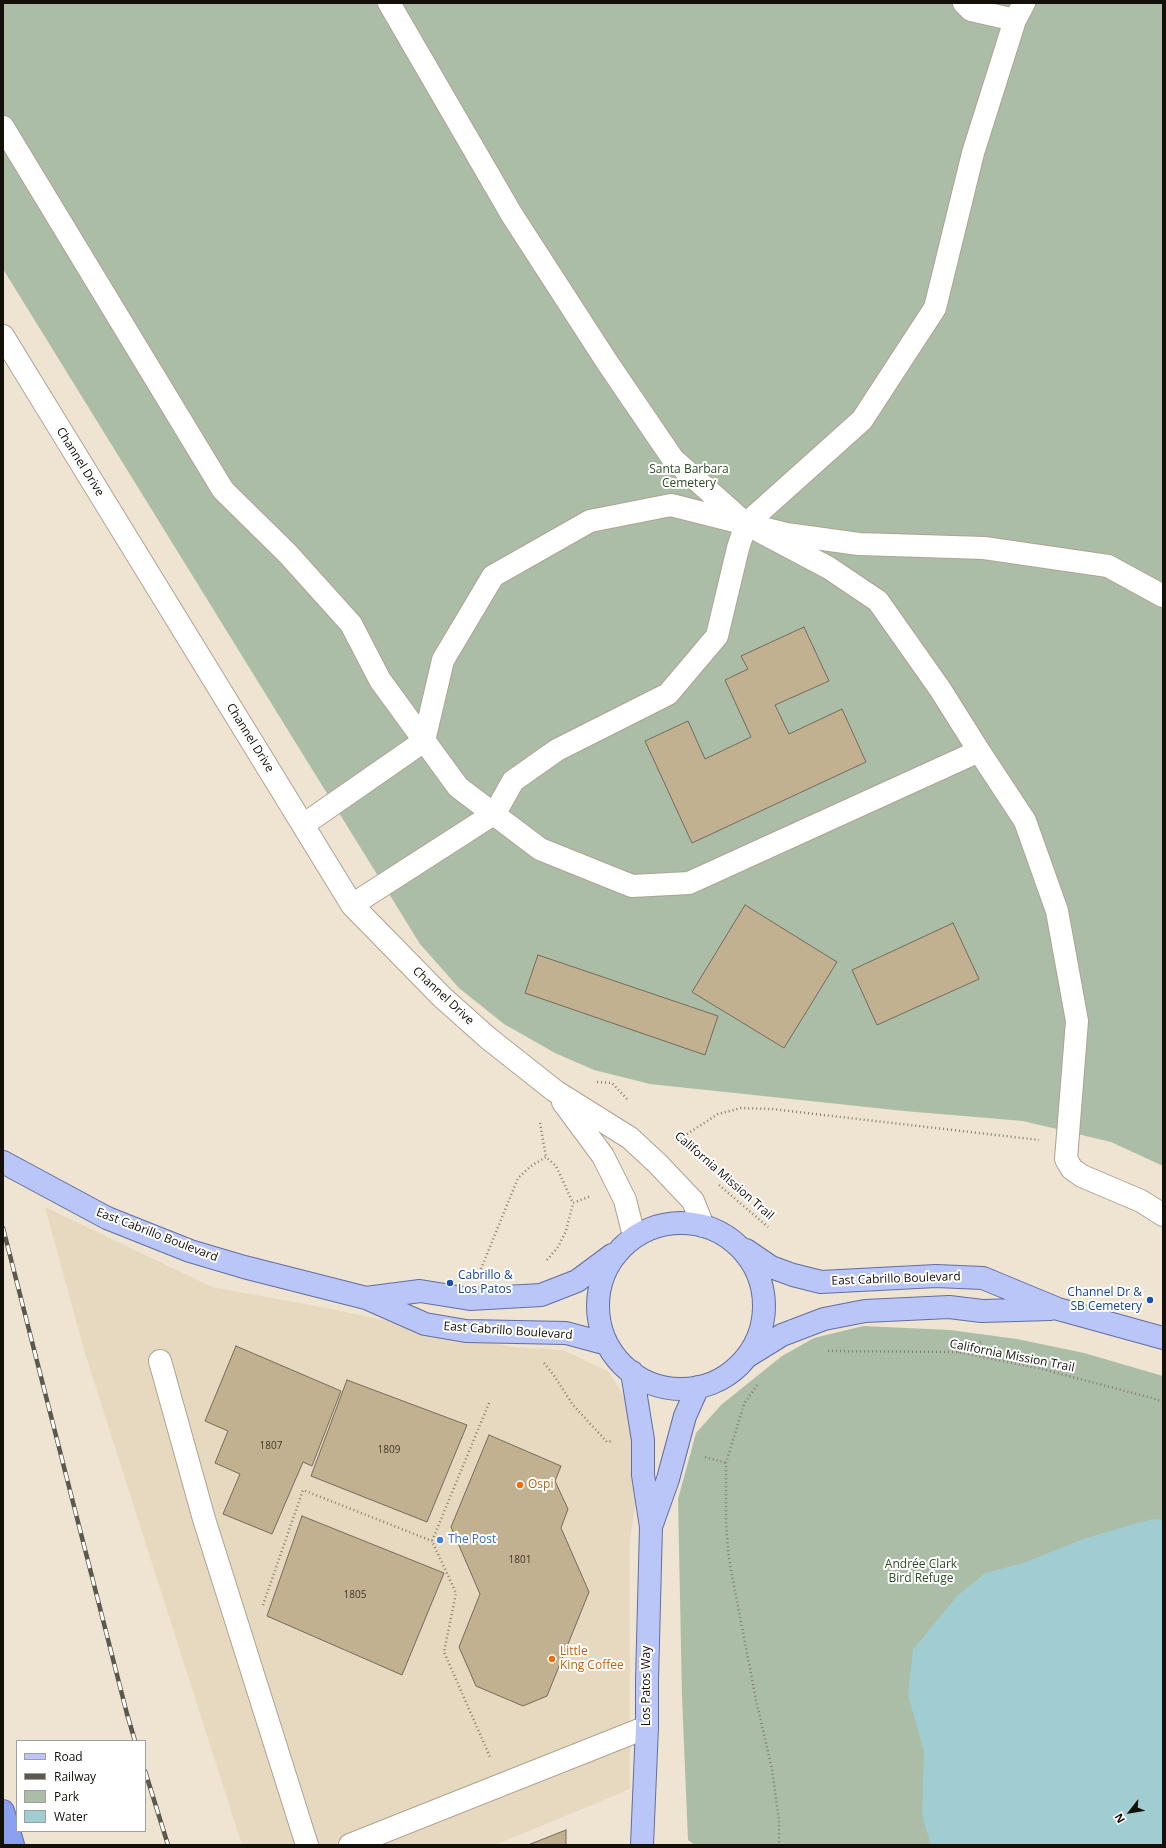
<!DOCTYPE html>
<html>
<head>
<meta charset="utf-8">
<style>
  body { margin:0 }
  #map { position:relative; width:1166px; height:1848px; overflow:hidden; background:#eee4d1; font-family:"Open Sans",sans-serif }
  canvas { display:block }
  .frame { position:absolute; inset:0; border:4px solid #131009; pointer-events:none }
  .legend { position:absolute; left:16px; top:1740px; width:130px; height:92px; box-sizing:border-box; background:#fff; border:1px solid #a19f9d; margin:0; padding:5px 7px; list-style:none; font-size:12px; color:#131009 }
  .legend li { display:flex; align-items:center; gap:8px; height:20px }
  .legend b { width:20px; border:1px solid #a19f9d }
  .north { position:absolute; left:1110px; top:1792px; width:40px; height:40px; -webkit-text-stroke:3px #fff; paint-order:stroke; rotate:239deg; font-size:11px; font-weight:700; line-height:16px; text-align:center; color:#131009 }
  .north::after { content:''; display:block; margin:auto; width:14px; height:18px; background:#131009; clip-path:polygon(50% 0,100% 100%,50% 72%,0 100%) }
</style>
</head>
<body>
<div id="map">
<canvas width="1166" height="1848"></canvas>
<div class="frame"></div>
<ul class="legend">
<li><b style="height:5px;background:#bac6f7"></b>Road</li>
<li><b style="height:5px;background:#5d584d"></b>Railway</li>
<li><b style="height:11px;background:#acbda7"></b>Park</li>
<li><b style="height:11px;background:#9fcdd1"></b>Water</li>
</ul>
<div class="north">N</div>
</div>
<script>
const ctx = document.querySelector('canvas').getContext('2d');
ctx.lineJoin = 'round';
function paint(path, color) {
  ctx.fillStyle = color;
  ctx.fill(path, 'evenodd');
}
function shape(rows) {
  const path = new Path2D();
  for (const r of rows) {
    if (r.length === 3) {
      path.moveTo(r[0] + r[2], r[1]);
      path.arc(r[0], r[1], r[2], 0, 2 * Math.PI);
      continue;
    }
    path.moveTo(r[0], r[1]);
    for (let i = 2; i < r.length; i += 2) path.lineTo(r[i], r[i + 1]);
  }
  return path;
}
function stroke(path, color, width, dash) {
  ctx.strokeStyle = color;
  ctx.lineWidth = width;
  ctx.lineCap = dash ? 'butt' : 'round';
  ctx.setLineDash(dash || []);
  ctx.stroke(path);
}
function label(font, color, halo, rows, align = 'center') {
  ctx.font = font + ' "Open Sans",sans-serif';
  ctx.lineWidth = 4;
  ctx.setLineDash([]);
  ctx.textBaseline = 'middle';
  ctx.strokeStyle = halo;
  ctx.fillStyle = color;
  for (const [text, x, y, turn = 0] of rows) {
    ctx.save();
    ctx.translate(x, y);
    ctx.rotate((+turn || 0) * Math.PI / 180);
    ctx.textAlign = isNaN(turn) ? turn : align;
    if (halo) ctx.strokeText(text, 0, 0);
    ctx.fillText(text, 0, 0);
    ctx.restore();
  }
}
paint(shape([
  [45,1207,212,1287,326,1308,512,1347,563,1350,609,1372,635,1414,641,1465,630,1541,630,1789,495,1845,242,1845,84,1350]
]), '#e6d9bf');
paint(shape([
  [3,3,1163,3,1163,1166,1111,1142,1023,1121,904,1111,650,1084,594,1070,555,1053,504,1024,459,988,420,944,3,269],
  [863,1326,950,1330,1017,1339,1084,1353,1163,1376,1163,1845,695,1845,688,1840,682,1697,678,1499,696,1433,721,1405,782,1356,814,1338]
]), '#acbda7');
paint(shape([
  [1152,1519,1163,1520,1163,1845,931,1845,922,1815,924,1751,908,1695,913,1650,957,1596,985,1573,1023,1563,1086,1538]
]), '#9fcdd1');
const building = shape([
  [804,627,829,681,775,705,789,734,842,709,866,762,692,843,645,741,688,721,705,759,751,737,725,680,748,669,741,656,804,627],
  [745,905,837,962,784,1048,692,992,745,905],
  [953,923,979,979,877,1025,852,970,953,923],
  [538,955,718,1016,705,1055,525,993,538,955],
  [236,1346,341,1391,312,1466,303,1462,272,1534,223,1514,240,1474,215,1463,228,1431,205,1421,236,1346],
  [347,1380,467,1425,427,1522,311,1476,347,1380],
  [489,1435,561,1466,555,1481,568,1509,561,1528,589,1592,547,1696,523,1706,476,1686,459,1647,480,1594,451,1527,489,1435],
  [302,1516,444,1573,402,1675,267,1616,302,1516],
  [566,1830,566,1845,528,1845,566,1830]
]);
paint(building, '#c2b190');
stroke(building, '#746c5b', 1);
const minor = shape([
  [389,3,512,215,607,362,673,459,746,524,829,568,878,601,940,689,979,751],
  [964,3,971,10,1015,20],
  [3,127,223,490,288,554,351,624,380,680,458,787,540,849,632,886,689,883,979,751,1025,821,1057,911,1077,1021,1066,1159,1072,1169,1082,1176,1141,1201,1163,1215],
  [3,336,352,905,442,997,488,1038,555,1091,630,1138,658,1164,693,1201,703,1226],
  [303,825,424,741,443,660,493,576,590,521,671,505,786,534,859,544,984,548,1108,566,1163,596],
  [352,905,495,813,513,781,557,750,668,694,717,636,738,548,746,524,862,420,935,308,973,153,1015,20,1024,3],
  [563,1102,603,1156,625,1200,634,1236],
  [160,1361,204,1519,307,1845],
  [350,1845,647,1727]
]);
const major = shape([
  [3,1162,107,1218,190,1251,244,1267,366,1298,425,1324,466,1331,566,1333,607,1344],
  [681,1306,83],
  [746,1250,771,1267,793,1275,821,1282,936,1276,983,1278,1058,1309,1163,1338],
  [366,1298,420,1291,470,1299,541,1295,577,1281,612,1255],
  [748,1356,782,1335,824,1319,865,1311,949,1307,982,1311,1050,1309],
  [632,1372,643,1440,643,1475,651,1527,647,1680,647,1727,642,1845],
  [652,1524,668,1479,685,1416,698,1387]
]);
const highway = shape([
  [3,1811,13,1845]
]);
stroke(minor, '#ada391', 24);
stroke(major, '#626ea0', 24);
stroke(highway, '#626ea0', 24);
stroke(shape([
  [597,1082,612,1083,629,1101],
  [540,1123,546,1157],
  [678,1142,684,1136,718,1114,741,1108,772,1109,1039,1140],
  [719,1185,768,1227],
  [547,1260,558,1247,566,1231,573,1203,591,1196],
  [481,1269,518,1178,531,1166,546,1157,556,1166,573,1203],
  [828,1351,957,1352,1038,1368,1152,1398,1163,1402],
  [958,1352,981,1342],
  [544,1363,553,1374,573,1405,607,1442,613,1441],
  [757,1385,744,1404,726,1463,726,1521,728,1550,731,1570,756,1700,772,1769,779,1820,779,1845],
  [489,1403,432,1541,456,1593,444,1652,490,1757],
  [705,1457,726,1463],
  [263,1605,303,1490,432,1541]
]), '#847d70', 2.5, [1, 3]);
stroke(minor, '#fff', 22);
stroke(major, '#bac6f7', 22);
stroke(highway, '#8ca0f2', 22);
const rail = shape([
  [3,1228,127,1714,135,1741],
  [145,1771,168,1845]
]);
stroke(rail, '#5d584d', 4.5);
stroke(rail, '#fff', 3, [9]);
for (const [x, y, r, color] of [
  [450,1283,4,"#1a4fb4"],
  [1150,1300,4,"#1a4fb4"],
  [520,1485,4,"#e8710a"],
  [440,1540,4,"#3f7fe0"],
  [552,1659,4,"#e8710a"]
]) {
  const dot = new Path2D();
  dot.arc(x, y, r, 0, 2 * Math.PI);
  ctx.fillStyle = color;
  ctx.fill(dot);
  stroke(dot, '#fff', 1.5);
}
label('10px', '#3f382b', null, [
  ["1807",271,1446],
  ["1809",389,1450],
  ["1801",520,1560],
  ["1805",355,1595]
]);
label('12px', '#131009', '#fff', [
  ["Channel Drive",80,462,58],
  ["Channel Drive",250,738,58],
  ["Channel Drive",443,996,43],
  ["California Mission Trail",724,1176,41],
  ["East Cabrillo Boulevard",157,1235,21],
  ["East Cabrillo Boulevard",896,1279,-2],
  ["East Cabrillo Boulevard",508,1331,4],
  ["California Mission Trail",1012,1356,11],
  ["Los Patos Way",647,1686,-90]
]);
label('12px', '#2c4d23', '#fff', [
  ["Santa Barbara",689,470],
  ["Cemetery",689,484],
  ["Andrée Clark",921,1565],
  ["Bird Refuge",921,1579]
]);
label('12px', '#164399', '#fff', [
  ["Cabrillo &",458,1276],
  ["Los Patos",458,1290],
  ["Channel Dr &",1142,1293,"right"],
  ["SB Cemetery",1142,1307,"right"]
], 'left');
label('12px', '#c56008', '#fff', [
  ["Ospi",528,1485],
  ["Little",560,1652],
  ["King Coffee",560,1666]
], 'left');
label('12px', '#366cbe', '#fff', [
  ["The Post",448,1540]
], 'left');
</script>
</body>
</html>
